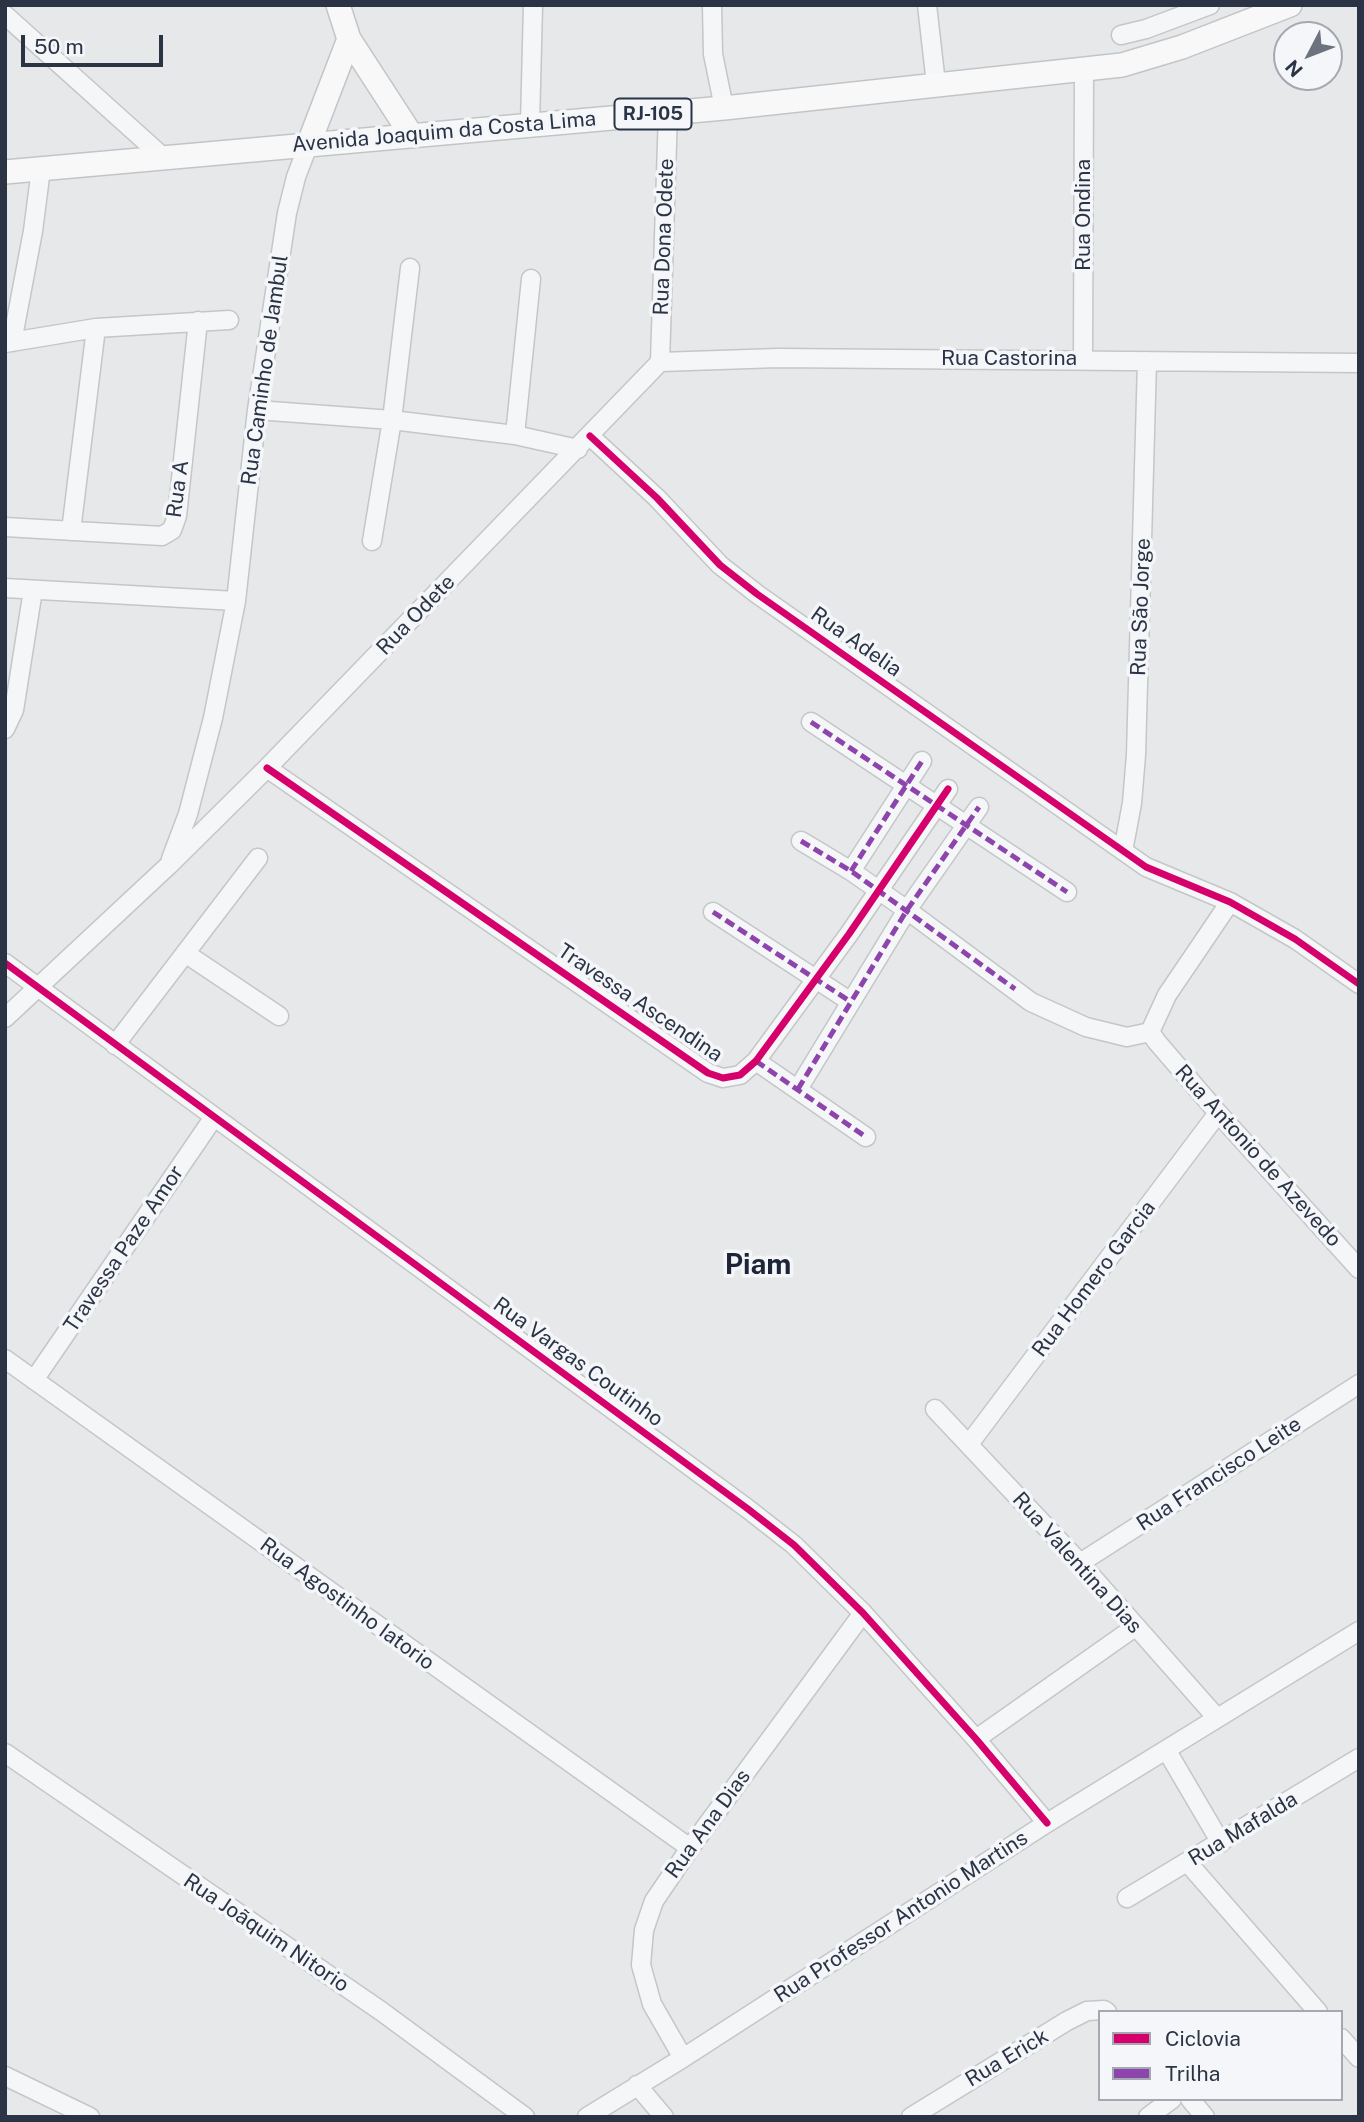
<!DOCTYPE html>
<html>
<head>
<meta charset="utf-8">
<style>
  body { margin:0 }
  #map { position:relative; width:1364px; height:2122px; overflow:hidden; background:#e6e8ea; font-family:"Public Sans",sans-serif }
  canvas { display:block }
  .frame { position:absolute; inset:0; border:7px solid #2b3445; pointer-events:none }
  .legend { position:absolute; left:1098px; top:2010px; width:245px; height:91px; box-sizing:border-box; background:#f4f6f9; border:2px solid #a4a8b1; margin:0; padding:9px 12px; list-style:none; font-size:21px; color:#2b3445 }
  .legend li { display:flex; align-items:center; gap:14px; height:35px }
  .legend b { width:35px; border:2px solid #a4a8b1 }
  .north { position:absolute; left:1273px; top:21px; width:70px; height:70px; box-sizing:border-box; background:#f4f6f9; border:2px solid #a4a8b1; border-radius:50%; rotate:228deg; font-size:19px; font-weight:700; line-height:28px; text-align:center; color:#2b3445 }
  .north::after { content:''; display:block; margin:auto; width:24px; height:32px; background:#6c737f; clip-path:polygon(50% 0,100% 100%,50% 72%,0 100%) }
  .scale { position:absolute; left:21px; top:35px; width:142px; height:32px; box-sizing:border-box; border:4px solid #2b3445; border-top:0; padding-left:9px; font-size:21px; line-height:24px; white-space:nowrap; color:#2b3445; -webkit-text-stroke:5px #f4f6f9; paint-order:stroke }
</style>
</head>
<body>
<div id="map">
<canvas width="1364" height="2122"></canvas>
<div class="frame"></div>
<ul class="legend">
<li><b style="height:9px;background:#d6006c"></b>Ciclovia</li>
<li><b style="height:9px;background:#8e44ad"></b>Trilha</li>
</ul>
<div class="north">N</div>
<div class="scale">50 m</div>
</div>
<script>
const ctx = document.querySelector('canvas').getContext('2d');
ctx.lineJoin = 'round';
function shape(rows) {
  const path = new Path2D();
  for (const r of rows) {
    path.moveTo(r[0], r[1]);
    for (let i = 2; i < r.length; i += 2) path.lineTo(r[i], r[i + 1]);
  }
  return path;
}
function stroke(path, color, width, dash) {
  ctx.strokeStyle = color;
  ctx.lineWidth = width;
  ctx.lineCap = dash ? 'butt' : 'round';
  ctx.setLineDash(dash || []);
  ctx.stroke(path);
}
function label(font, color, halo, rows, align = 'center') {
  ctx.font = font + ' "Public Sans",sans-serif';
  ctx.lineWidth = 7;
  ctx.setLineDash([]);
  ctx.textBaseline = 'middle';
  ctx.strokeStyle = halo;
  ctx.fillStyle = color;
  for (const [text, x, y, turn = 0] of rows) {
    ctx.save();
    ctx.translate(x, y);
    ctx.rotate((+turn || 0) * Math.PI / 180);
    ctx.textAlign = isNaN(turn) ? turn : align;
    if (halo) ctx.strokeText(text, 0, 0);
    ctx.fillText(text, 0, 0);
    ctx.restore();
  }
}
const minor = shape([
  [712,5,713,54,724,108],
  [927,5,936,84],
  [5,15,164,158],
  [1121,35,1146,29,1210,5],
  [530,124,533,5],
  [12,342,33,231,41,169],
  [5,343,96,328,229,320],
  [1083,359,1084,70],
  [660,362,778,358,1359,363],
  [660,362,668,112],
  [257,410,392,420,515,435,578,449],
  [515,435,531,279],
  [590,436,657,498,720,565,757,594,1146,867,1230,902,1295,939,1359,984],
  [5,527,162,536,172,530,177,516,198,321],
  [71,531,96,328],
  [372,541,392,420,410,268],
  [5,588,236,601],
  [811,722,1067,892],
  [5,729,14,710,33,590],
  [267,768,708,1073,723,1078,740,1075,756,1061,849,934,948,789],
  [801,841,851,871,907,910,1031,1002,1086,1027,1127,1037,1150,1032],
  [1123,851,1132,803,1136,755,1147,361],
  [171,859,188,814,213,718,236,601,257,410,287,213,296,177,309,143],
  [851,871,922,761],
  [1230,902,1167,995,1150,1032,1157,1042,1218,1113,1359,1269],
  [713,912,851,1002],
  [185,953,279,1016],
  [5,963,748,1509,794,1545,863,1613,976,1739,1047,1823],
  [5,1018,169,865,267,768,660,362],
  [115,1045,258,858],
  [756,1061,866,1137],
  [798,1089,907,910,979,807],
  [5,1359,690,1848],
  [34,1380,214,1117],
  [935,1409,1080,1563,1217,1718],
  [969,1444,1218,1113],
  [1080,1563,1359,1384],
  [976,1739,1135,1627],
  [1167,1751,1221,1843],
  [5,1753,381,2011,525,2117],
  [1188,1863,1318,2012],
  [1127,1898,1359,1758],
  [1341,2038,1359,2058],
  [683,2058,652,2004,641,1965,644,1930,654,1901,690,1848,863,1613],
  [5,2076,90,2117],
  [637,2085,664,2117],
  [1190,2099,1205,2117],
  [587,2117,683,2058,1047,1823,1359,1631],
  [911,2117,1067,2021,1087,2011,1104,2010,1107,2012],
  [1148,2117,1172,2099]
]);
const major = shape([
  [338,5,349,39,412,136],
  [309,143,349,39],
  [5,172,724,108,1122,65,1182,47,1290,5]
]);
stroke(minor, '#c4c6c8', 21);
stroke(major, '#c2c5c8', 26);
stroke(minor, '#f5f6f7', 18);
stroke(major, '#f8f8f8', 23);
stroke(shape([
  [811,722,1067,892],
  [801,841,851,871,1015,989],
  [851,871,922,761],
  [713,912,851,1002],
  [756,1061,866,1137],
  [798,1089,907,910,979,807]
]), '#8e44ad', 5, [10, 5]);
stroke(shape([
  [590,436,657,498,720,565,757,594,1146,867,1230,902,1295,939,1359,984],
  [267,768,708,1073,723,1078,740,1075,756,1061,849,934,948,789],
  [5,963,748,1509,794,1545,863,1613,976,1739,1047,1823]
]), '#d6006c', 7);
for (const [x, y, w] of [
  [653,114,77]
]) {
  const box = new Path2D();
  box.roundRect(x - w / 2, y - 15.5, w, 31, 5);
  ctx.fillStyle = '#f4f6f9';
  ctx.fill(box);
  stroke(box, '#2b3445', 2);
}
label('bold 19px', '#2b3445', null, [
  ["RJ-105",653,114]
]);
label('21px', '#2b3445', '#f4f6f9', [
  ["Avenida Joaquim da Costa Lima",444,132,-5],
  ["Rua Ondina",1084,215,-90],
  ["Rua Dona Odete",664,237,-88],
  ["Rua Castorina",1009,359],
  ["Rua Caminho de Jambul",265,370,-82],
  ["Rua A",178,489,-82],
  ["Rua São Jorge",1141,607,-88],
  ["Rua Odete",416,615,-46],
  ["Rua Adelia",856,642,35],
  ["Travessa Ascendina",640,1003,34],
  ["Rua Antonio de Azevedo",1258,1156,48],
  ["Travessa Paze Amor",124,1249,-56],
  ["Rua Homero Garcia",1094,1279,-53],
  ["Rua Vargas Coutinho",578,1362,36],
  ["Rua Francisco Leite",1219,1474,-33],
  ["Rua Valentina Dias",1077,1563,48],
  ["Rua Agostinho Iatorio",347,1604,36],
  ["Rua Ana Dias",708,1824,-54],
  ["Rua Mafalda",1243,1829,-31],
  ["Rua Professor Antonio Martins",901,1917,-33],
  ["Rua Joãquim Nitorio",266,1933,34],
  ["Rua Erick",1007,2058,-31]
]);
label('bold 28px', '#1d2536', '#f4f6f9', [
  ["Piam",758,1265]
]);
</script>
</body>
</html>
